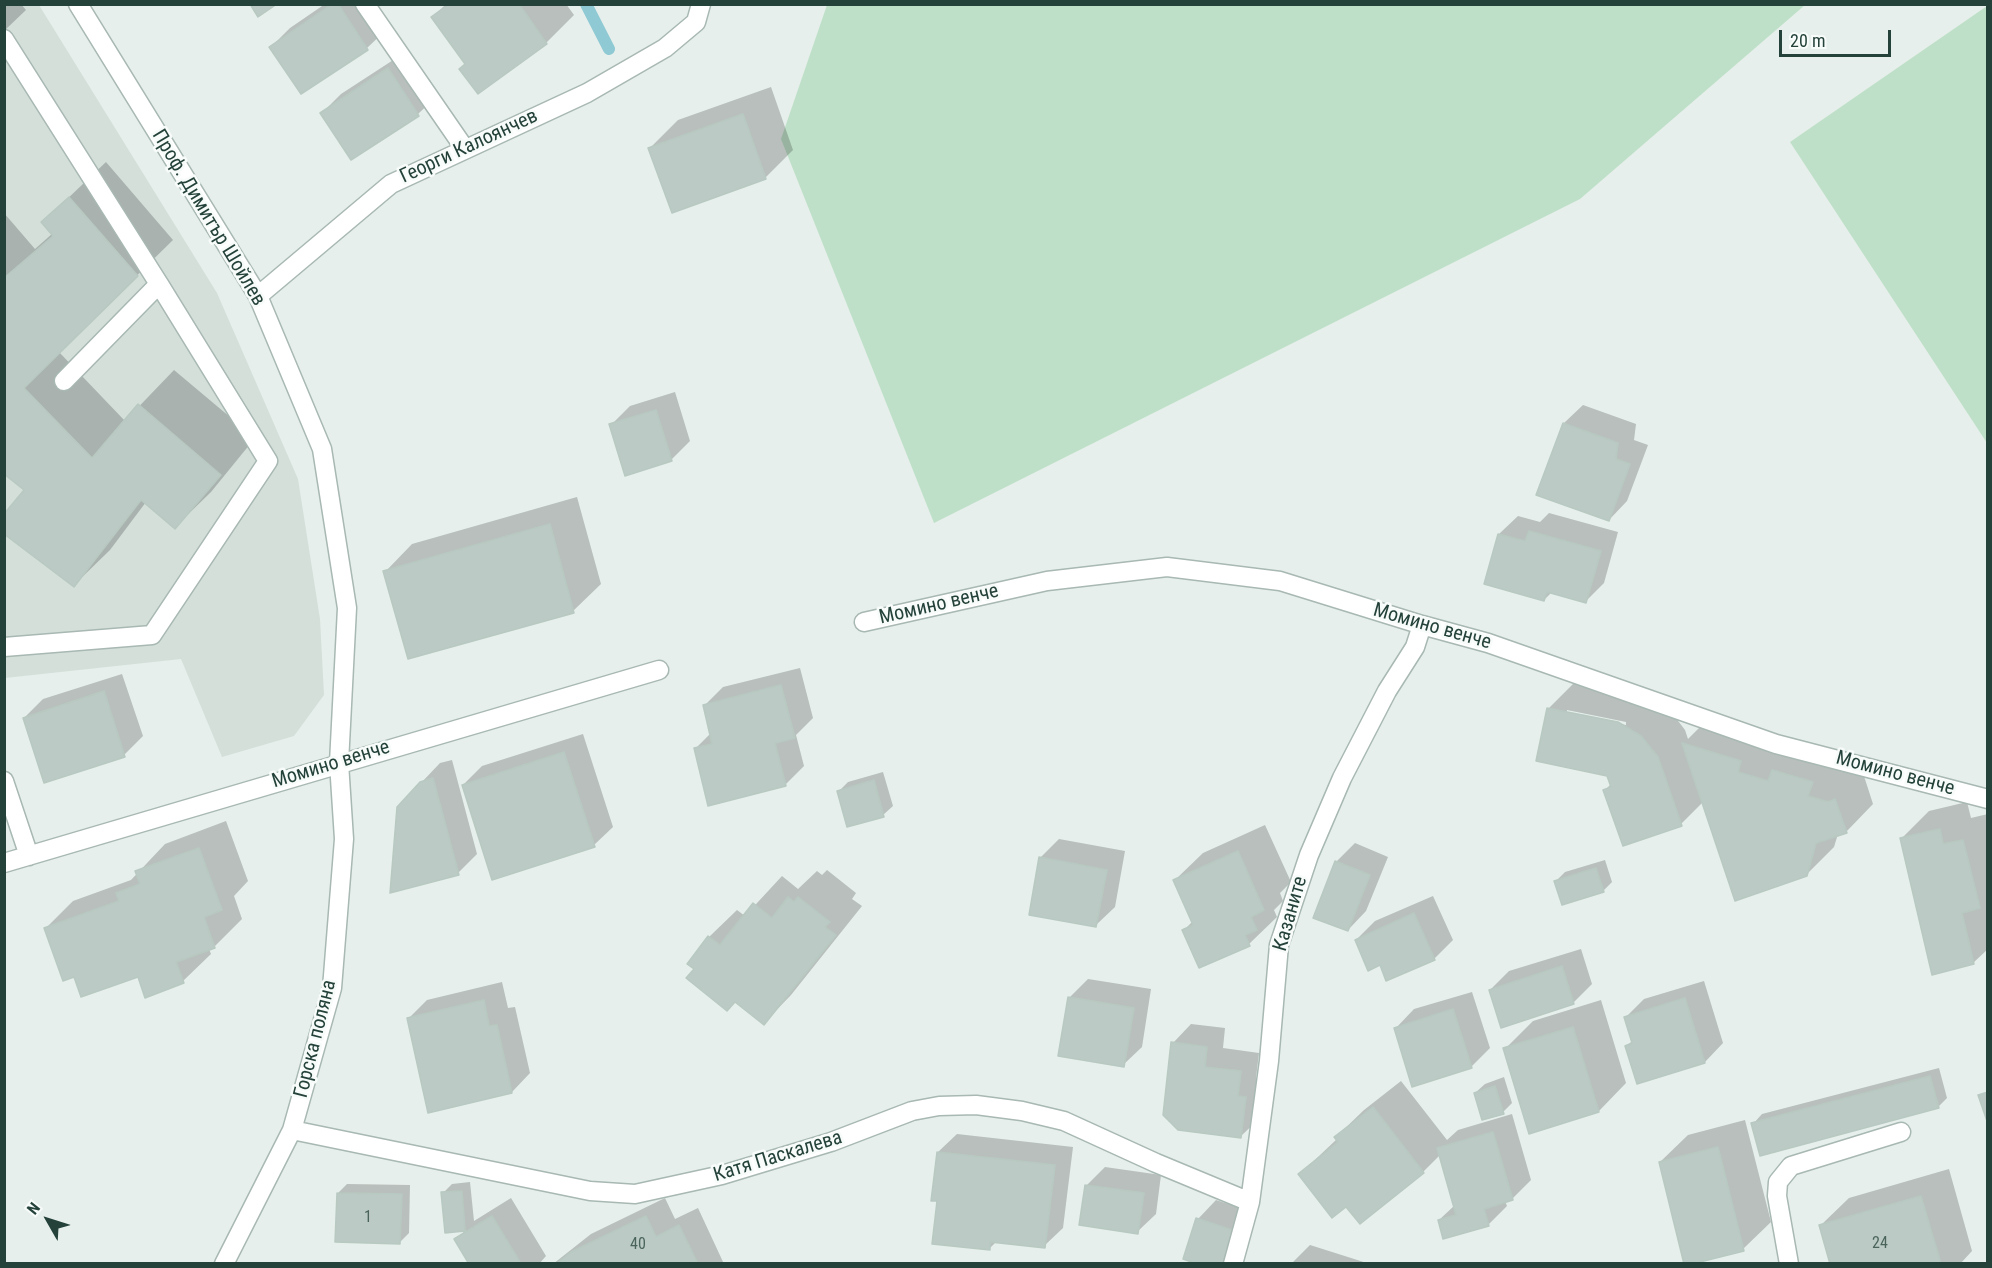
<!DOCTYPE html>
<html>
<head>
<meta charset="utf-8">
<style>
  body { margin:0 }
  #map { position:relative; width:1992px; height:1268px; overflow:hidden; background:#e6efeb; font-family:"Roboto Condensed",sans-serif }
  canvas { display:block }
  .frame { position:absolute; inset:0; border:6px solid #24423a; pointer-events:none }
  .north { position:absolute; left:18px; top:1190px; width:60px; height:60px; -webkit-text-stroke:4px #f7fbf9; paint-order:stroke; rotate:309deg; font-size:16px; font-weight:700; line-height:24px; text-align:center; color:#24423a }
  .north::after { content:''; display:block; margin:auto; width:21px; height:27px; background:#24423a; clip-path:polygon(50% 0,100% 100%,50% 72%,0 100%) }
  .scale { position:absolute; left:1779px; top:30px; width:112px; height:27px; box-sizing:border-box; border:3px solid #24423a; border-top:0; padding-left:8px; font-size:18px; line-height:21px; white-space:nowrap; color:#24423a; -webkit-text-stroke:4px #f7fbf9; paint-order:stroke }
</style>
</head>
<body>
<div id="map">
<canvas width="1992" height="1268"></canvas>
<div class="frame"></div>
<div class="north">N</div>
<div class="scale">20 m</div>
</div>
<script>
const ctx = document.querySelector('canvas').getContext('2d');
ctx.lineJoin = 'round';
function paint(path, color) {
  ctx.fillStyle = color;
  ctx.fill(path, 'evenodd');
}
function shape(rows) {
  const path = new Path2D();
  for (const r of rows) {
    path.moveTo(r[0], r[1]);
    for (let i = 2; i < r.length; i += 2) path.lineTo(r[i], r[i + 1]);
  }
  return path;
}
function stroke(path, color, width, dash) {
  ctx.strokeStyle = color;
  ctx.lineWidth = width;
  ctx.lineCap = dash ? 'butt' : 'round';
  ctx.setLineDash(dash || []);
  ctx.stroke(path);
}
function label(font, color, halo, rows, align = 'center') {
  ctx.font = font + ' "Roboto Condensed",sans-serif';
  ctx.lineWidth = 5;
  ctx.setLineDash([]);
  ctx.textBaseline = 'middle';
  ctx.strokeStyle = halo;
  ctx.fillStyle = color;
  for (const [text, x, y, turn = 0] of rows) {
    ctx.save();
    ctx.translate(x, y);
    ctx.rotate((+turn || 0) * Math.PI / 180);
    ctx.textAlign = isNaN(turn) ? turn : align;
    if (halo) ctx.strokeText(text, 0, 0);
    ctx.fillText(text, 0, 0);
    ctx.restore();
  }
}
paint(shape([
  [4,5,39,5,217,293,298,479,320,619,324,695,294,736,222,757,181,659,5,678]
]), '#d4dfda');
paint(shape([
  [827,5,827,4,1805,5,1580,199,934,523,781,139],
  [1987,6,1987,443,1790,142]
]), '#bfe0c8');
paint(shape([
  [4,4,21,4,26,10,4,31],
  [325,4,369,4,386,30,367,48,301,92,271,47,290,28],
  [446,4,566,4,574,15,546,43,478,92,467,64,433,17],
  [407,51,437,96,418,114,322,113,341,94],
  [771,87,793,150,765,178,650,148,678,120],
  [106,162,173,240,59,352,125,421,174,370,255,438,211,492,175,527,146,502,110,550,74,585,26,490,4,473,4,213,35,249,53,233,43,222],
  [675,392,690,441,671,460,611,425,630,406],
  [1583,405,1636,424,1634,440,1648,445,1627,501,1609,520,1538,494,1564,423],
  [577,497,601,584,573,611,385,572,412,544],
  [1549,513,1618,532,1604,583,1585,602,1552,592,1544,600,1499,534,1518,516,1540,522],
  [800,668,813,718,796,735,804,766,785,785,695,749,711,733,704,706,723,687],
  [122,674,143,736,124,755,24,718,43,699],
  [1576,681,1669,709,1685,730,1688,739,1711,716,1839,754,1835,769,1857,775,1863,773,1873,804,1846,832,1838,834,1834,847,1806,875,1703,802,1681,824,1605,790,1611,784,1608,774,1549,708],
  [1567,710,1626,722,1626,725,1567,713],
  [583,734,613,827,594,845,463,785,482,766],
  [452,760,477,854,458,873,421,783,440,763],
  [883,772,893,806,883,815,839,791,848,782],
  [1967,802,1971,818,1988,814,1988,949,1973,963,1901,839,1929,811],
  [226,821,248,881,234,896,242,919,214,947,209,949,211,954,183,981,139,975,75,975,45,929,73,901,131,880,165,844],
  [1265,825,1291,882,1280,893,1283,901,1274,910,1277,917,1249,944,1184,930,1193,921,1175,880,1203,853],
  [1059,839,1125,851,1115,907,1096,925,1040,858],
  [1355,843,1388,857,1366,911,1348,930,1336,862],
  [1605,860,1612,882,1603,891,1556,881,1565,872],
  [827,870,856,893,852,899,862,906,791,995,764,1023,696,969,709,937,737,910,745,916,782,876,798,889,817,871,822,875],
  [1433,896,1453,940,1434,959,1380,963,1356,940,1375,921],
  [1581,949,1592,984,1573,1003,1490,990,1509,971],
  [1088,979,1151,989,1142,1047,1123,1065,1069,998],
  [1704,981,1723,1043,1705,1062,1627,1046,1633,1040,1625,1018,1644,999],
  [502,982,508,1008,515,1007,530,1073,512,1092,408,1019,427,1000],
  [1472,992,1490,1048,1471,1067,1396,1028,1414,1009],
  [1601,1000,1626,1083,1599,1111,1505,1049,1533,1021],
  [1191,1024,1225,1028,1223,1048,1259,1053,1256,1078,1264,1079,1260,1118,1241,1136,1173,1043],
  [1939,1068,1947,1098,1938,1107,1753,1124,1762,1114],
  [1504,1077,1512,1103,1503,1112,1475,1093,1485,1084],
  [1401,1081,1447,1140,1458,1130,1512,1114,1531,1180,1512,1199,1505,1201,1507,1206,1488,1225,1439,1220,1455,1205,1441,1154,1423,1172,1360,1222,1346,1205,1300,1174,1337,1139,1336,1137,1364,1110],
  [1745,1120,1771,1222,1743,1249,1660,1162,1688,1135],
  [957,1134,1073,1147,1063,1228,1044,1246,997,1241,989,1249,938,1200,938,1152],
  [1105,1167,1161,1175,1156,1214,1137,1232,1086,1186],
  [1949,1169,1972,1251,1960,1264,1832,1264,1821,1225,1849,1198],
  [470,1182,474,1221,511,1198,546,1256,539,1264,471,1264,456,1239,466,1230,446,1231,443,1193,452,1184],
  [347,1184,410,1185,409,1233,400,1242,338,1193],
  [665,1198,675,1219,698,1208,724,1264,553,1264,591,1234],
  [1216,1200,1253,1212,1227,1264,1202,1264,1198,1219],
  [1310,1245,1370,1264,1291,1264]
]), '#0003');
stroke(shape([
  [586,4,609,49]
]), '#8ec9d4', 12);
const building = shape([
  [250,4,277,4,258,17,250,4],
  [332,4,338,4,368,50,301,94,269,47,332,4],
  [449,4,519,4,547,44,478,94,459,69,465,64,431,17,449,4],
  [388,68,419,116,351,160,320,113,388,68],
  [743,114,766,179,672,213,648,148,743,114],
  [69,197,138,276,24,388,92,458,138,404,221,475,175,529,141,500,74,587,4,534,4,514,24,490,4,474,4,278,53,236,41,222,69,197],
  [656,410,672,461,625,476,609,424,656,410],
  [1563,423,1618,443,1616,459,1630,464,1609,521,1536,495,1563,423],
  [550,524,574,613,408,659,383,571,550,524],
  [1529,531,1601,551,1586,603,1547,592,1544,601,1484,584,1498,534,1525,541,1529,531],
  [781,685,795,738,775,743,786,786,708,806,694,748,712,744,703,705,781,685],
  [104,691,125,757,44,783,23,718,104,691],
  [1547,708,1618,722,1641,736,1658,757,1682,826,1623,846,1603,790,1611,787,1607,776,1536,761,1547,708],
  [1682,743,1741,761,1738,772,1768,781,1772,770,1813,782,1808,796,1828,802,1835,799,1847,833,1816,843,1807,876,1735,901,1682,743],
  [564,752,595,847,492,880,462,785,564,752],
  [433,778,459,875,390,893,397,807,420,782,433,778],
  [874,780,884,817,847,827,837,791,874,780],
  [1940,829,1943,844,1963,840,1980,908,1962,913,1974,964,1932,975,1900,838,1940,829],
  [199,848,222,910,204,917,215,948,176,962,184,983,145,998,138,977,81,997,74,977,63,981,44,928,119,901,116,893,140,884,135,871,199,848],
  [1238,851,1264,910,1251,917,1257,930,1245,935,1250,946,1199,968,1182,930,1193,925,1173,880,1238,851],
  [1039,857,1107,870,1096,927,1029,915,1039,857],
  [1335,861,1370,875,1348,931,1313,918,1335,861],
  [1596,868,1604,892,1562,905,1554,881,1596,868],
  [788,897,794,902,798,897,830,922,825,927,836,935,764,1025,735,1002,727,1011,686,978,694,969,687,964,708,936,720,945,753,903,772,918,788,897],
  [1414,913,1435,960,1386,981,1380,965,1368,971,1355,940,1414,913],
  [1562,966,1574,1004,1501,1028,1489,990,1562,966],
  [1068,997,1134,1008,1124,1067,1058,1056,1068,997],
  [1685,998,1705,1063,1637,1084,1625,1046,1632,1043,1624,1017,1685,998],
  [484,1000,489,1026,497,1025,512,1093,428,1113,407,1018,484,1000],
  [1453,1009,1472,1068,1412,1087,1394,1028,1453,1009],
  [1573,1027,1599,1112,1529,1134,1503,1048,1573,1027],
  [1171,1042,1207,1047,1205,1067,1241,1071,1238,1096,1246,1097,1241,1138,1178,1130,1163,1115,1171,1042],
  [1930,1076,1939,1108,1760,1156,1751,1123,1930,1076],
  [1495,1086,1504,1114,1482,1120,1474,1093,1495,1086],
  [1988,1092,1988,1124,1978,1095,1988,1092],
  [1373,1107,1424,1173,1360,1224,1346,1207,1332,1218,1298,1174,1338,1142,1334,1137,1373,1107],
  [1493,1132,1513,1200,1484,1209,1489,1226,1443,1239,1438,1220,1456,1215,1437,1148,1493,1132],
  [1718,1147,1744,1251,1692,1264,1684,1264,1659,1162,1718,1147],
  [937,1152,1055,1165,1045,1248,990,1242,990,1250,932,1244,937,1201,931,1201,937,1152],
  [1085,1185,1144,1193,1138,1234,1079,1225,1085,1185],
  [462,1191,465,1231,445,1233,441,1192,462,1191],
  [337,1193,402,1194,400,1244,335,1242,337,1193],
  [1921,1196,1941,1264,1830,1264,1819,1225,1921,1196],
  [492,1216,521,1264,469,1264,454,1239,492,1216],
  [646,1216,656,1237,679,1225,698,1264,556,1264,571,1252,646,1216],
  [1196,1218,1235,1231,1224,1264,1197,1264,1183,1259,1196,1218]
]);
paint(building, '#bbcac4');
stroke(building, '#b8c9c2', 1.5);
const minor = shape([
  [78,4,258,296,322,449,347,608,339,763,344,839,332,988,292,1130,224,1264],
  [365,4,465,149],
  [4,39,159,284,64,381],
  [258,296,391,184,587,93,665,48,696,22,701,4],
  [864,622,1047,581,1167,567,1280,581,1422,625,1488,643,1776,744,1988,799],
  [4,647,152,635,268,461,159,284],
  [4,781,29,856],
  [4,863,659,670],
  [292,1130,590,1191,635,1194,722,1175,831,1142,912,1111,939,1106,976,1105,1022,1111,1064,1121,1156,1163,1250,1202],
  [1233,1264,1250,1202,1269,1061,1279,945,1309,855,1342,778,1387,691,1415,647,1422,625],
  [1789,1264,1777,1196,1778,1182,1791,1166,1901,1132]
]);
stroke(minor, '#a8b8b2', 21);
stroke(minor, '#fff', 18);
label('16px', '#4a645c', null, [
  ["1",368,1218],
  ["24",1880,1244],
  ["40",638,1245]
]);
label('20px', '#24423a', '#f7fbf9', [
  ["Георги Калоянчев",469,147,-25],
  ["Проф. Димитър Шойлев",208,218,59],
  ["Момино венче",939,605,-13],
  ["Момино венче",1432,627,16],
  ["Момино венче",331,765,-17],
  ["Момино венче",1895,774,15],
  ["Казаните",1291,914,-74],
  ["Горска поляна",316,1039,-76],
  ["Катя Паскалева",778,1157,-17]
]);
</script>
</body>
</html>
